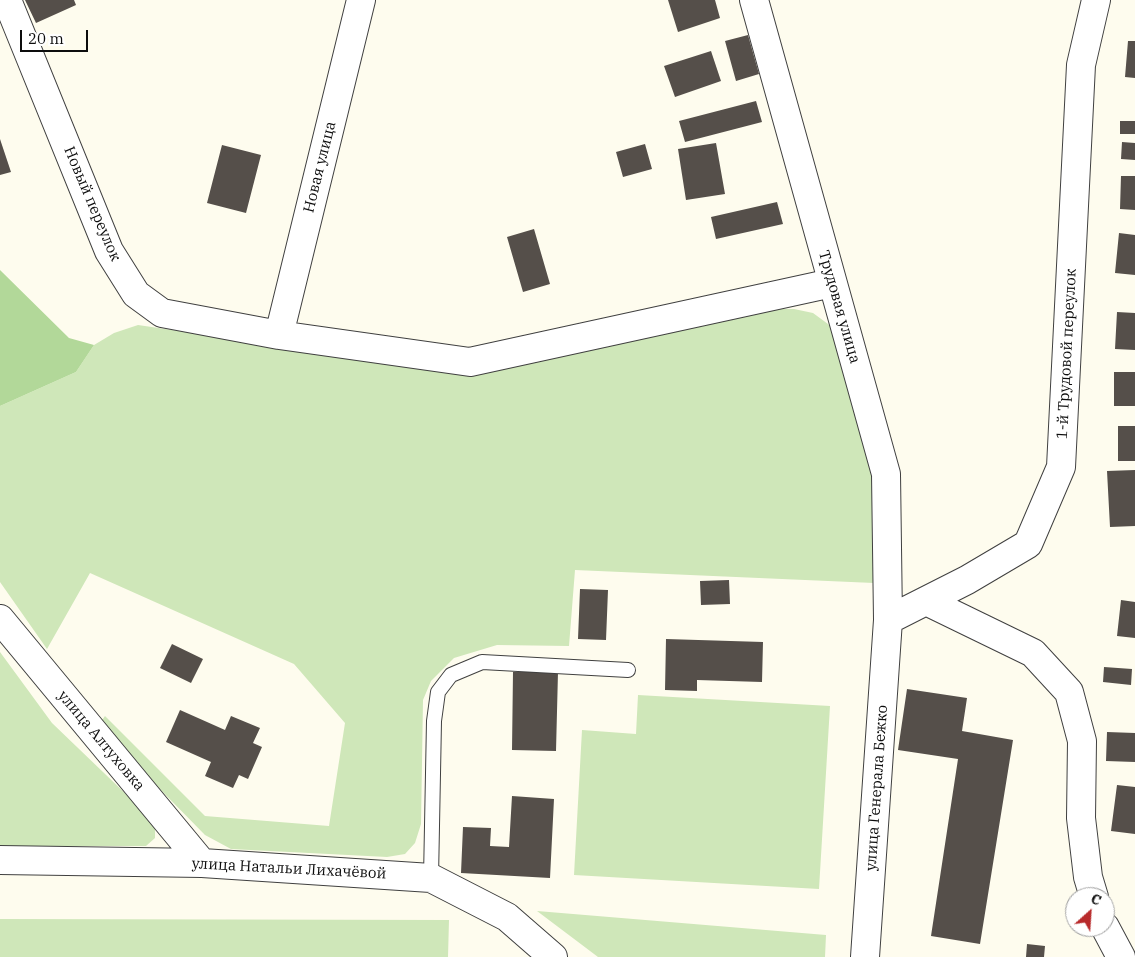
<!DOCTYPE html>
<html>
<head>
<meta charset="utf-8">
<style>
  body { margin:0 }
  #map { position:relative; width:1135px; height:957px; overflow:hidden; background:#fefcee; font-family:"IBM Plex Serif",serif }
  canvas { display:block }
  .north { position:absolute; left:1065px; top:887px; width:50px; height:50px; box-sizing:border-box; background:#fff; border:1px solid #9e9e9e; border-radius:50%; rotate:26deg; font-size:14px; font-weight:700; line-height:20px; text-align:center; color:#0d0d0d }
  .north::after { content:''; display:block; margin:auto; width:18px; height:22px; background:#b82a2b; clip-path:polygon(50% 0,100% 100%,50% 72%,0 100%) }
  .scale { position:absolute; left:20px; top:30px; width:68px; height:22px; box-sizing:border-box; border:2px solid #0d0d0d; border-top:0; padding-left:6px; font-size:15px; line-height:18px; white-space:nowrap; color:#0d0d0d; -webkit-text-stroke:4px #fff; paint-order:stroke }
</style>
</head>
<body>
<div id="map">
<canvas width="1135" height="957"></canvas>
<div class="north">С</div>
<div class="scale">20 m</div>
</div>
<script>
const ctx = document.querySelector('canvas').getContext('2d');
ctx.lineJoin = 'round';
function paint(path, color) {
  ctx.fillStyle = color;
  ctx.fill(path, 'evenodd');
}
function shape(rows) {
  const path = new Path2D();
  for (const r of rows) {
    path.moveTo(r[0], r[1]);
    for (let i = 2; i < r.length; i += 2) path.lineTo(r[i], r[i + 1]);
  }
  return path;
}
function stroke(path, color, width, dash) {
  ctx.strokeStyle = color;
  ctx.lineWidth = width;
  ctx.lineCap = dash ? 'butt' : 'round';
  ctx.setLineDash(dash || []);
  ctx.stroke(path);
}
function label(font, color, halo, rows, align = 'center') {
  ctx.font = font + ' "IBM Plex Serif",serif';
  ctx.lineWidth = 5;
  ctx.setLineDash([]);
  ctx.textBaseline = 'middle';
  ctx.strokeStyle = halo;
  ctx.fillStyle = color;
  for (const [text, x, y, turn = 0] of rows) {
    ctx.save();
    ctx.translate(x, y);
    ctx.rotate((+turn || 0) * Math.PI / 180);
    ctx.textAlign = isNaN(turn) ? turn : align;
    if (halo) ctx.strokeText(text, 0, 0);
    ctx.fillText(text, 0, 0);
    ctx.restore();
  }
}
paint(shape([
  [774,309,794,309,813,313,828,324,839,337,876,480,874,583,575,570,569,646,497,645,454,658,431,681,423,700,421,824,415,843,405,854,387,857,231,849,205,835,98,726,105,716,205,816,329,826,345,723,294,664,90,573,47,649,0,582,0,406,76,372,94,345,114,333,138,325,472,374],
  [0,652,52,723,155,822,155,838,146,846,0,846],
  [638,695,830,706,819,889,574,875,582,730,636,734],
  [537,911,826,935,825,957,598,957],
  [0,919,449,920,448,957,0,957]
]), '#cfe7b9');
paint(shape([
  [0,270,69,338,94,345,76,372,0,406]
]), '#b2d899');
paint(shape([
  [25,0,74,0,76,5,36,23],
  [668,0,715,0,720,18,678,32],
  [748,35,759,74,736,81,725,41],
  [1128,41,1135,41,1135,78,1125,77],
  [711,51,721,81,675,97,664,66],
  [756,101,762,122,685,142,679,121],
  [1120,121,1135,121,1135,134,1120,134],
  [0,139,11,172,0,175],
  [1122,142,1135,143,1135,160,1121,159],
  [716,143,725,194,686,200,678,149],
  [645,144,652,169,623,177,616,152],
  [222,145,261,155,246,213,207,203],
  [1121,176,1135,176,1135,210,1120,209],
  [777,202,783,224,716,239,711,217],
  [534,229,550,284,523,292,507,237],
  [1119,233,1135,235,1135,275,1115,273],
  [1117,312,1135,313,1135,350,1115,349],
  [1114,372,1135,372,1135,406,1114,406],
  [1118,426,1135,426,1135,461,1118,461],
  [1135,470,1135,526,1110,527,1107,471],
  [729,580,730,604,701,605,700,581],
  [580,589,608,590,606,640,578,639],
  [1121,600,1135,602,1135,638,1117,636],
  [666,639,763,642,762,682,697,680,697,691,665,690],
  [172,644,203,659,191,683,160,668],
  [1104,667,1132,669,1131,685,1103,682],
  [513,672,558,672,556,751,512,750],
  [907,689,967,698,962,731,1013,740,980,944,931,936,958,759,898,750],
  [180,710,225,730,231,716,260,728,253,743,262,747,248,779,239,775,233,788,205,776,211,762,166,742],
  [1107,732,1135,733,1135,762,1106,761],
  [1117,785,1135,787,1135,834,1111,831],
  [512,796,554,799,550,878,461,873,463,827,491,828,490,846,509,847],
  [1027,944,1045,946,1044,957,1026,957]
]), '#554f4a');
const lane = shape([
  [431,878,434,721,438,692,451,675,482,662,628,670]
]);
const street = shape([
  [7,0,109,251,136,294,162,313,279,335,470,362,832,283],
  [754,0,886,474,888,620,865,957],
  [279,335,361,0],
  [926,601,1033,653,1069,692,1082,741,1081,818,1088,877,1094,897],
  [0,619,202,863],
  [888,620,967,580,1028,544,1061,467,1081,65,1096,0],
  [0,860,202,863,431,878,507,917,553,957],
  [1105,927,1121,957]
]);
stroke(lane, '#404040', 16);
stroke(street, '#404040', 30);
stroke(lane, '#fff', 14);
stroke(street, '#fff', 28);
label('15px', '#0d0d0d', '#fff', [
  ["Новая улица",320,167,-76],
  ["Новый переулок",92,204,67],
  ["Трудовая улица",839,307,74],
  ["1-й Трудовой переулок",1067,354,-87],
  ["улица Алтуховка",101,741,50],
  ["улица Генерала Бежко",877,788,-86],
  ["улица Натальи Лихачёвой",289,869,3]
]);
</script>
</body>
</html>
